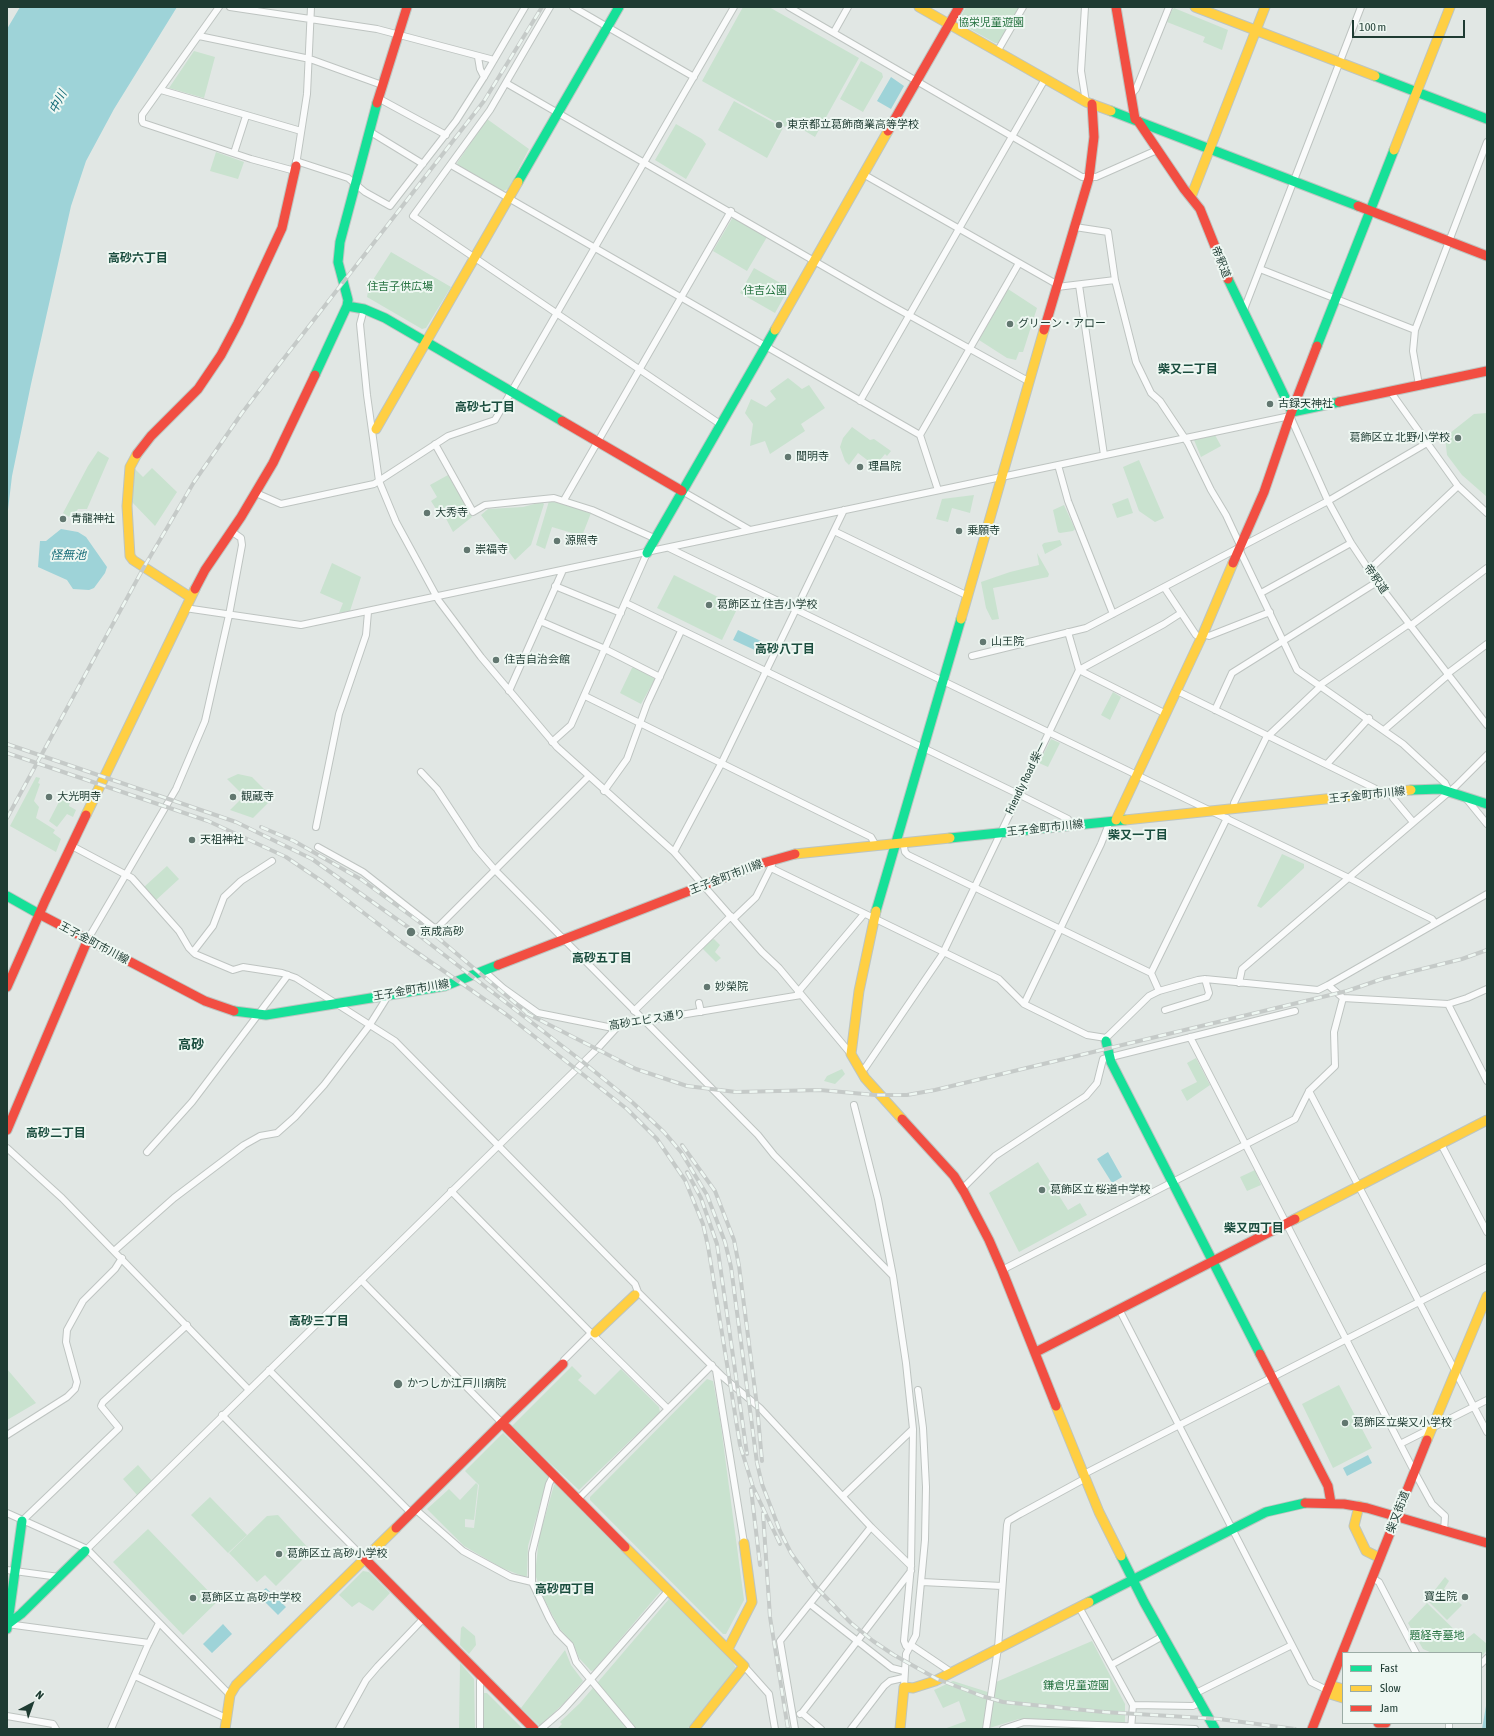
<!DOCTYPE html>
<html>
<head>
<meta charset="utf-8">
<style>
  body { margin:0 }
  #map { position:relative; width:1494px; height:1736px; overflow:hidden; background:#e1e7e4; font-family:"Asap Condensed",sans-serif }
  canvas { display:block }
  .frame { position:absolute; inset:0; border:8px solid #1e3b32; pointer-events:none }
  .legend { position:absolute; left:1342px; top:1652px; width:140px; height:72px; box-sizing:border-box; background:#eef7f2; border:1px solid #9baca5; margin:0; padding:5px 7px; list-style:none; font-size:12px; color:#1e3b32 }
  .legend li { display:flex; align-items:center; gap:8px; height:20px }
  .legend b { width:20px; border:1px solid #9baca5 }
  .north { position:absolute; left:12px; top:1684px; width:40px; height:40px; -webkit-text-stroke:3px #eef7f2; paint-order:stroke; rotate:41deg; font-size:11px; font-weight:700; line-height:16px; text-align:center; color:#1e3b32 }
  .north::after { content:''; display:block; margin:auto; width:14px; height:18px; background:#1e3b32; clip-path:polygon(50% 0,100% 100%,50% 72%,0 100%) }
  .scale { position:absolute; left:1352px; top:20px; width:113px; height:18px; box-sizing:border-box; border:2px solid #1e3b32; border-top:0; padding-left:5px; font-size:12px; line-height:14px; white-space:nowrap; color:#1e3b32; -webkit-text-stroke:3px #eef7f2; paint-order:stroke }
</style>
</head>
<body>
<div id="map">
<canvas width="1494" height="1736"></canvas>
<div class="frame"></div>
<ul class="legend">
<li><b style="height:5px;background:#16e098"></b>Fast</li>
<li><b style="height:5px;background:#ffcf43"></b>Slow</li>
<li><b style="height:5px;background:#f24e42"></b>Jam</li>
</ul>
<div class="north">N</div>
<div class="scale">100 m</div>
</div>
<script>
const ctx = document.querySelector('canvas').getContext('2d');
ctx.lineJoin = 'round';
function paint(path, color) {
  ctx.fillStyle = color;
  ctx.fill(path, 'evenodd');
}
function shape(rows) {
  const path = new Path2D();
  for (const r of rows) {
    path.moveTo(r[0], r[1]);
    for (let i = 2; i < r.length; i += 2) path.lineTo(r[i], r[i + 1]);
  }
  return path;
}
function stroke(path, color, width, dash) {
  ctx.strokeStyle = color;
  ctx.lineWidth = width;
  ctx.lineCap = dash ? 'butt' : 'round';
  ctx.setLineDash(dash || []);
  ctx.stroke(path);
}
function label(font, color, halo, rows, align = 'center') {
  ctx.font = font + ' "Asap Condensed","Noto Sans JP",sans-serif';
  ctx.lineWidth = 4;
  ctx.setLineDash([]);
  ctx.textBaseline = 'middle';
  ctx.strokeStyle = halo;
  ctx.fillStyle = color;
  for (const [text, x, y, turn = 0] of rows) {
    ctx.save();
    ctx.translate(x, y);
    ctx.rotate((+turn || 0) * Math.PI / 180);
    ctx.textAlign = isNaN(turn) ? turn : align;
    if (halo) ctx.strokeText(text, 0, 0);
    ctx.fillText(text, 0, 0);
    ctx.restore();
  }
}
paint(shape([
  [743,7,769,7,859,58,815,137,790,122,785,127,702,81],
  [966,7,1020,7,999,43,995,43,958,22],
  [1174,8,1228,30,1222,50,1203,42,1205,37,1167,22,1172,10],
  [194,51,215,57,204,98,169,88],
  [861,61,882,73,883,77,863,112,840,99],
  [734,101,783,128,767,158,718,130],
  [487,119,529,149,508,189,503,191,458,165,457,163],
  [676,124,702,139,706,144,686,179,655,160],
  [216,152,244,162,238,179,210,171],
  [733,217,767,237,747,271,713,251],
  [391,252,451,287,426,328,422,329,367,297,369,286],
  [754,268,789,288,775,313,740,293],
  [1008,289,1037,308,1023,352,1019,352,1016,360,1007,358,979,340],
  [788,378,802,389,809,385,825,408,801,424,805,431,770,454,765,441,750,446,753,424,745,413,751,399,766,407,776,399,770,391],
  [1487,413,1487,497,1462,475,1447,455,1445,437,1474,414],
  [852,427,870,440,874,439,891,451,887,456,885,454,875,466,858,453,849,465,845,461,840,447,843,438],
  [1215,435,1221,446,1201,457,1194,440],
  [98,451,109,458,87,509,78,509,71,518,63,513,88,466],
  [1139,460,1164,518,1155,522,1139,511,1123,467],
  [152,468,177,492,155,526,132,502,135,469,143,477],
  [448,475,472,517,453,532,440,507,436,509,431,501,437,497,430,485],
  [974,495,970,513,952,508,948,522,936,519,942,499],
  [1128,498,1133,513,1117,518,1112,504],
  [549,501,572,506,591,513,582,536,552,527,545,549,536,545],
  [542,502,544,504,531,545,515,560,481,515,488,509,523,507],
  [1064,505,1075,529,1073,531,1060,533,1058,532,1053,510],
  [1060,540,1062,545,1045,554,1042,545,1044,543],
  [1037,553,1049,574,1048,577,993,588,999,619,992,620,986,608,981,582,1010,572,1039,565],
  [332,563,361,577,350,611,339,613,343,603,320,593],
  [674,575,738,607,722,640,657,608],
  [635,667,655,679,641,704,620,693,632,668],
  [1113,692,1121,697,1110,720,1101,715],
  [1051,739,1060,743,1048,767,1039,763],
  [238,774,252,777,264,789,271,800,253,818,230,810,244,796,227,779],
  [36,777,40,778,38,783,40,784,34,801,39,807,36,818,55,830,53,833,61,839,56,852,10,826],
  [61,798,70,801,69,806,76,810,73,817,67,814,57,827,49,821],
  [1282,854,1304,864,1304,868,1261,908,1257,906],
  [167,866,179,879,155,901,144,887],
  [714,939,720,945,715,952,721,958,716,962,702,948,711,940],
  [1196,1058,1210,1085,1187,1101,1181,1090,1197,1082,1187,1063],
  [842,1069,845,1074,835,1084,824,1081,827,1076],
  [1038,1162,1068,1210,1080,1203,1087,1215,1019,1252,989,1193],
  [1255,1170,1261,1185,1247,1191,1240,1177],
  [572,1366,582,1376,578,1380,595,1395,621,1369,659,1407,660,1412,579,1490,511,1427],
  [7,1369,36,1403,7,1420],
  [707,1379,713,1381,720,1419,744,1600,726,1634,723,1634,590,1500,590,1497],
  [1339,1385,1372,1448,1333,1468,1302,1404],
  [503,1433,548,1477,528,1546,527,1576,525,1577,502,1568,464,1546,427,1509,449,1489,460,1500,476,1483,478,1485,474,1520,465,1519,465,1527,474,1528,479,1485,465,1471],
  [138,1465,152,1481,137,1495,123,1479],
  [555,1484,661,1591,594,1670,591,1671,579,1658,573,1643,559,1628,543,1597,535,1574,539,1538,554,1485],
  [210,1497,247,1535,228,1553,191,1515],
  [278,1515,311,1551,276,1586,265,1575,257,1582,229,1553,267,1516],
  [148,1529,218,1601,183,1635,113,1562],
  [363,1571,369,1572,390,1593,373,1611,359,1602,352,1607,339,1595],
  [1445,1577,1449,1581,1444,1589,1462,1605,1447,1620,1427,1600],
  [669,1599,733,1663,736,1668,687,1729,557,1729,562,1724,560,1722,580,1703],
  [1427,1603,1465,1640,1474,1633,1487,1644,1487,1650,1481,1657,1481,1653,1432,1653,1423,1649,1408,1623],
  [463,1626,475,1636,476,1645,469,1654,460,1645,461,1628],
  [1092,1641,1125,1704,1125,1723,1019,1719,986,1729,944,1729,966,1721,959,1701,943,1708,934,1690,953,1681,994,1694,996,1682],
  [565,1650,571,1665,583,1681,564,1703,540,1726,521,1708],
  [460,1663,474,1679,475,1729,459,1729],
  [484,1693,487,1693,523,1729,484,1729]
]), '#c9e2cf');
paint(shape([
  [20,7,177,7,114,109,86,161,71,206,31,384,12,476,7,518,7,29],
  [891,77,904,86,891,109,877,101],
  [61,529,78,532,86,537,107,567,105,573,94,588,89,590,73,589,67,580,38,567,40,541,46,541],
  [738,630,763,642,759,652,733,640],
  [1108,1152,1122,1177,1112,1183,1097,1159],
  [1368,1455,1372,1463,1347,1476,1343,1468],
  [266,1588,286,1607,278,1615,258,1595],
  [223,1624,232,1634,212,1653,203,1644],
  [1486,1706,1487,1729,1482,1729]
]), '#9ed3d8');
const street = shape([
  [219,7,142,115,142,121,143,123,251,159,295,171],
  [230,7,377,29,494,60],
  [550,7,490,110,413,216,720,424],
  [573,7,694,77],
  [789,7,1082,177,1096,177,1157,150],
  [1085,7,1081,71,1086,102],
  [834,32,848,7],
  [199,36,310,59,382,85],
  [997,52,1023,7],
  [478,57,480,69,484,77],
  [506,83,887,303,1028,381],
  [161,90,301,131],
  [1130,96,1136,89,1169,7],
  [378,98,446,135],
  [369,131,423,164],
  [234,153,246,116],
  [296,161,348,178,365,192,390,206,456,121,484,77,525,7],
  [296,165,307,94,311,7],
  [451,165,920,435,938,490],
  [863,174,1058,285],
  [1075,227,1108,232,1115,280,1136,362,1151,393,1160,401,1188,443,1211,490,1226,515,1240,545],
  [1260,269,1415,330],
  [1079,285,1104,455],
  [1057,287,1115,280],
  [364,309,360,324,367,395,379,481,396,522,439,601,481,657,557,747,674,852,762,952,779,968,851,1054],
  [1243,312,1361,7],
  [1419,385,1413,351,1415,330,1487,142],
  [1390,391,1458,486,1487,513],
  [860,401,1045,79],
  [920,435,1019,263],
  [435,444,473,512,485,505,554,498,592,510,654,538],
  [1058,465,1068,501,1113,614],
  [682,491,750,530],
  [256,493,281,504,374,484,448,436,495,420,734,7],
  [564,500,731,211],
  [834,531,968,596],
  [669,548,1349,878,1432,919,1435,923],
  [1239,549,1297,670,1403,744,1445,783,1449,791],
  [1369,570,1458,486],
  [555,586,621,613],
  [1164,587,1196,635,1202,638],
  [1261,593,1351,543],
  [626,603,1018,794,1068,819,1069,825],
  [185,608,301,625,1290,416,1328,501,1351,543,1377,582,1487,725],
  [540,621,605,649,660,677],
  [1410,626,1487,568],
  [1068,632,1079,670,1166,714],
  [1203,634,1209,636,1270,612],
  [972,656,1086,628,1328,501,1427,443],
  [1447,674,1487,644],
  [1320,685,1409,624],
  [509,691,563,570],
  [1177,691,1374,788,1382,794],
  [585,696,871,837,875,844],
  [1215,710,1232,673,1377,582],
  [1384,730,1448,675],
  [552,742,571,725,647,553],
  [1327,764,1369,718],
  [421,772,437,789,476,848,495,870,758,1135,774,1155,893,1276,906,1363,913,1429,843,1496],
  [604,791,627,759,647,704,681,631],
  [1392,793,1393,798,1413,822],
  [1465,797,1487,824],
  [1235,808,1234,803,1266,738,1321,686],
  [316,827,339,714,366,635,368,612],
  [903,842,905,852,908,855,1151,973,1159,991],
  [72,846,132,878,179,931,189,948,195,954,233,970,243,967,282,973,296,978,395,1041,635,1284,638,1292,723,1377,760,1408,871,1527,911,1566],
  [318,847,363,872,433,927,437,928,588,777],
  [674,852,721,764,844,510],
  [771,868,999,979,1024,1004,1087,1035,1106,1038],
  [733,919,756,897,772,865],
  [88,939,176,789,205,721,229,615,242,545,241,538,231,531],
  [193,952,213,926,224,897,241,881,272,861],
  [484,971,503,988,538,1013,608,1027,801,995],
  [1151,973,1227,818],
  [1239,983,1242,969,1456,786,1487,755],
  [798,992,864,914],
  [1343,998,1328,985,1487,894],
  [699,1003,701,1012],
  [1024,1004,1101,844,1110,821],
  [1448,1004,1487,1081],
  [1165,1010,1207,997,1209,993,1205,979],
  [634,1011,731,916],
  [1190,1037,1414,1471,1432,1504,1445,1516,1444,1531],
  [1106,1038,1149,996,1159,991,1198,980,1205,979,1318,990,1328,985],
  [861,1072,865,1068,942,955,1079,670,1164,624,1181,613],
  [1309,1091,1487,1432],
  [854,1105,878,1199,893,1276],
  [1441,1144,1487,1232],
  [7,1148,62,1198,249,1390],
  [147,1152,192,1102,288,975],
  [962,1189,995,1156,1086,1096,1097,1083,1103,1059,1295,1011],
  [451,1191,591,1333],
  [114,1251,174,1198,244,1145,260,1136,277,1133,295,1117,324,1085,369,1026,386,999,386,994],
  [1002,1270,1295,1119,1309,1091,1335,1066,1334,1032,1343,998,1448,1004,1467,998,1487,989],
  [361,1280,502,1423],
  [1119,1309,1311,1682,1327,1690],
  [593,1335,668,1409],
  [563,1364,564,1360,591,1333,593,1334],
  [269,1370,411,1513],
  [716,1370,744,1543],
  [222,1415,365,1559],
  [7,1435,67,1397,75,1389,77,1382,66,1342,67,1330,83,1301,115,1269,122,1258],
  [1400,1444,1487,1400],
  [554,1474,549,1484,532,1553,532,1582,549,1618,557,1632,570,1645,576,1662,632,1729],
  [1084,1474,1487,1267],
  [578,1499,712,1365],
  [415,1509,463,1551,511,1577,532,1582],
  [7,1513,87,1549,230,1695],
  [22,1521,119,1428,101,1406,103,1402,187,1325],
  [85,1551,599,1047,619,1025],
  [7,1570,59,1577],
  [1372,1578,1379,1582,1416,1653],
  [922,1582,1002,1586],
  [810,1604,892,1668,904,1671],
  [1079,1607,1133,1705,1131,1729],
  [7,1624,149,1643],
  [911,1645,951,1672],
  [909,1648,906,1646,904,1641,911,1566,913,1429],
  [1481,1664,1487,1658],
  [1111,1665,1163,1636],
  [744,1666,769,1694,775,1729],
  [135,1676,226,1718],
  [904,1687,906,1654,916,1635,925,1540,926,1487,923,1428,918,1390],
  [1194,1694,1292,1645],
  [1133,1705,1193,1706,1199,1703],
  [802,1713,911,1571],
  [800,1714,802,1713,821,1729],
  [7,1716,53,1724,56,1729],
  [1449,1723,1449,1729],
  [111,1729,147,1647,159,1623],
  [339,1729,366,1680,378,1666,424,1618],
  [480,1729,480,1681,483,1678],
  [541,1729,562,1711,591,1679,669,1590],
  [795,1729,780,1641,871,1527],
  [851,1729,884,1686,890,1681,903,1678],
  [986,1729,998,1648,1007,1525,1008,1521,1020,1514,1086,1478],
  [1003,1729,1024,1722,1195,1729]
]);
const fast = shape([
  [1375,76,1487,119],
  [1111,111,1358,206],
  [518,182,619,7],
  [1228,279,1292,412,1339,402],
  [347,306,364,309,385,318,562,421],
  [1317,346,1394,150],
  [315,375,347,306,348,300,338,262,340,242,377,103],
  [647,553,775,330],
  [1411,790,1440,789,1487,804],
  [950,838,1125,820],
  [7,896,39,914],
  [876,911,961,619],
  [234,1011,266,1015,445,986,498,965],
  [1106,1041,1111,1062,1260,1354],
  [1121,1556,1144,1602,1215,1729],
  [1089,1602,1266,1512,1305,1503],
  [8,1624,21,1614,85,1551],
  [7,1629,22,1521]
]);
const slow = shape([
  [919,7,1086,102,1111,111],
  [1195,7,1375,76],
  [1394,150,1450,7],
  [1191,197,1265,7],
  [775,330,888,131],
  [376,429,518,182],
  [137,454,130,467,127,506,130,556,133,560,190,597],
  [961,619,1044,330],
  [86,815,195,589],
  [1116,820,1203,634,1233,563],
  [1125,820,1411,790],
  [795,854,950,838],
  [876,911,859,991,851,1054,865,1078,902,1119],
  [1295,1219,1487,1120],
  [595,1333,635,1295],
  [1056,1406,1099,1512,1121,1556],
  [1427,1440,1487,1296],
  [1359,1506,1354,1526,1366,1551,1380,1558],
  [625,1547,744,1666,694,1729],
  [728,1649,752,1602,744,1543],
  [1327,1690,1330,1694,1343,1698],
  [1327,1690,1333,1686,1343,1689],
  [225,1729,230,1695,236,1685,396,1528],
  [900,1729,904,1687,913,1688,935,1681,1089,1602]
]);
const jam = shape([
  [1116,7,1135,119],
  [377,103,407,7],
  [1138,121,1184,189,1200,209,1228,279],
  [888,131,959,7],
  [1358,206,1487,256],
  [1044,330,1089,178,1094,137,1092,104],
  [1339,402,1487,371],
  [562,421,682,491],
  [137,454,151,436,198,389,221,355,238,323,282,228,296,166],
  [1233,563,1264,492,1290,416,1317,346],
  [195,589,205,570,241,517,273,463,315,375],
  [39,914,205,1001,234,1011],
  [498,965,756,865,795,854],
  [7,987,45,901,86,815],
  [902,1119,954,1176,964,1192,989,1240,1002,1270,1056,1406],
  [7,1130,88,939],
  [1036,1352,1295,1219],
  [1260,1354,1328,1486,1331,1503],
  [502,1423,563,1364],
  [1305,1503,1344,1504,1367,1508,1487,1543],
  [396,1528,502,1423,625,1547],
  [365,1559,534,1729],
  [1378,1723,1386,1723],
  [1312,1729,1427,1440]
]);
stroke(street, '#bec4c1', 8);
stroke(fast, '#bdc5c1', 11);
stroke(slow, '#bdc5c1', 11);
stroke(jam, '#bdc5c1', 11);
stroke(street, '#fafbfb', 6);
stroke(fast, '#16e098', 9);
stroke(slow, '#ffcf43', 9);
stroke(jam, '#f24e42', 9);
const rail = shape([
  [7,744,236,822,312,859,412,930,583,1062,632,1102,664,1132,681,1152,707,1195,725,1242,731,1267,757,1463,762,1484,780,1531,791,1553,815,1586,851,1623,873,1641,894,1655,937,1679,982,1696,1003,1702,1104,1712,1219,1719,1295,1729],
  [7,753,208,821,286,857,323,882,402,942,507,1015,627,1109,657,1139,685,1180,703,1224,708,1246,740,1445,753,1487,780,1544],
  [7,818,144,567,194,482,242,413,271,375,484,101,542,7],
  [261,827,294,841,362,880,418,921,527,1013],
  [526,1013,636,1069,687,1086,736,1092,820,1090,875,1095,907,1095,935,1090,1347,991,1382,979,1462,959,1487,950],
  [682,1145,715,1191,734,1240,739,1266,757,1406,762,1461],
  [687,1172,701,1198,717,1244,747,1454],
  [751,1489,760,1565],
  [763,1513,770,1617,788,1729]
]);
stroke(rail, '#c5cac8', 4);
stroke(rail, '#eef7f2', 2.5, [8]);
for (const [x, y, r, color] of [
  [779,125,4,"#627770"],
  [1010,324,4,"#627770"],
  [1270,404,4,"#627770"],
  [1458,438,4,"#627770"],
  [788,457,4,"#627770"],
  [860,467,4,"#627770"],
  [427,513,4,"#627770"],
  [63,519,4,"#627770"],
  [959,531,4,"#627770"],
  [557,541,4,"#627770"],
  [467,550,4,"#627770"],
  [709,605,4,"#627770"],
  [983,642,4,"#627770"],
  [496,660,4,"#627770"],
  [49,797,4,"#627770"],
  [233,797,4,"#627770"],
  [192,840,4,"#627770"],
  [411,932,5,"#627770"],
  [707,987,4,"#627770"],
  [1042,1190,4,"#627770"],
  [398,1384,5,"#627770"],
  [1345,1423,4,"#627770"],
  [279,1554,4,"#627770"],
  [1465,1597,4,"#627770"],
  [193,1598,4,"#627770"]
]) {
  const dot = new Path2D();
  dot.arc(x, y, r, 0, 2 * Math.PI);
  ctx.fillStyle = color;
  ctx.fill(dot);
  stroke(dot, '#eef7f2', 1.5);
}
label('11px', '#277341', '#eef7f2', [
  ["協栄児童遊園",991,23],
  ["住吉子供広場",400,287],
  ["住吉公園",765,291],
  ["題経寺墓地",1437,1636],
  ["鎌倉児童遊園",1076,1686]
]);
label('11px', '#1e3b32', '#eef7f2', [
  ["東京都立葛飾商業高等学校",787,125],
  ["グリーン・アロー",1018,324],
  ["古録天神社",1278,404],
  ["葛飾区立 北野小学校",1450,438,"right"],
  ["聞明寺",796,457],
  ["理昌院",868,467],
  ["大秀寺",435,513],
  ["青龍神社",71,519],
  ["乗願寺",967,531],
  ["源照寺",565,541],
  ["崇福寺",475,550],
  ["葛飾区立 住吉小学校",717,605],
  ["山王院",991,642],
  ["住吉自治会館",504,660],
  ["大光明寺",57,797],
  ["観蔵寺",241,797],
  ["天祖神社",200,840],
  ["京成高砂",420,932],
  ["妙榮院",715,987],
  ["葛飾区立 桜道中学校",1050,1190],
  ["かつしか江戸川病院",407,1384],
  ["葛飾区立柴又小学校",1353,1423],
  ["葛飾区立 高砂小学校",287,1554],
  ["寶生院",1457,1597,"right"],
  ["葛飾区立 高砂中学校",201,1598]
], 'left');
label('11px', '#1e3b32', '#eef7f2', [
  ["帝釈道",1221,262,68],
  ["帝釈道",1376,579,55],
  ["Friendly Road 柴一",1026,778,-64],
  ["王子金町市川線",1367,795,-6],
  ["王子金町市川線",1045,828,-6],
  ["王子金町市川線",726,877,-21],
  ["王子金町市川線",94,943,28],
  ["王子金町市川線",411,990,-10],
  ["高砂エビス通り",647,1020,-9],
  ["柴又街道",1398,1512,-69]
]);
label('italic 12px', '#166d79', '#eef7f2', [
  ["中川",58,102,-62],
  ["怪無池",68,555]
]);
label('bold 12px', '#1a4d3e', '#eef7f2', [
  ["高砂六丁目",138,258],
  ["柴又二丁目",1188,369],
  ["高砂七丁目",485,407],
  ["高砂八丁目",785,649],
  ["柴又一丁目",1138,835],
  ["高砂五丁目",602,958],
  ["高砂二丁目",56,1133],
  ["柴又四丁目",1254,1228],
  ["高砂三丁目",319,1321],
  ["高砂四丁目",565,1589]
]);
label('bold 13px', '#1a4d3e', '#eef7f2', [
  ["高砂",191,1045]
]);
</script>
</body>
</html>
